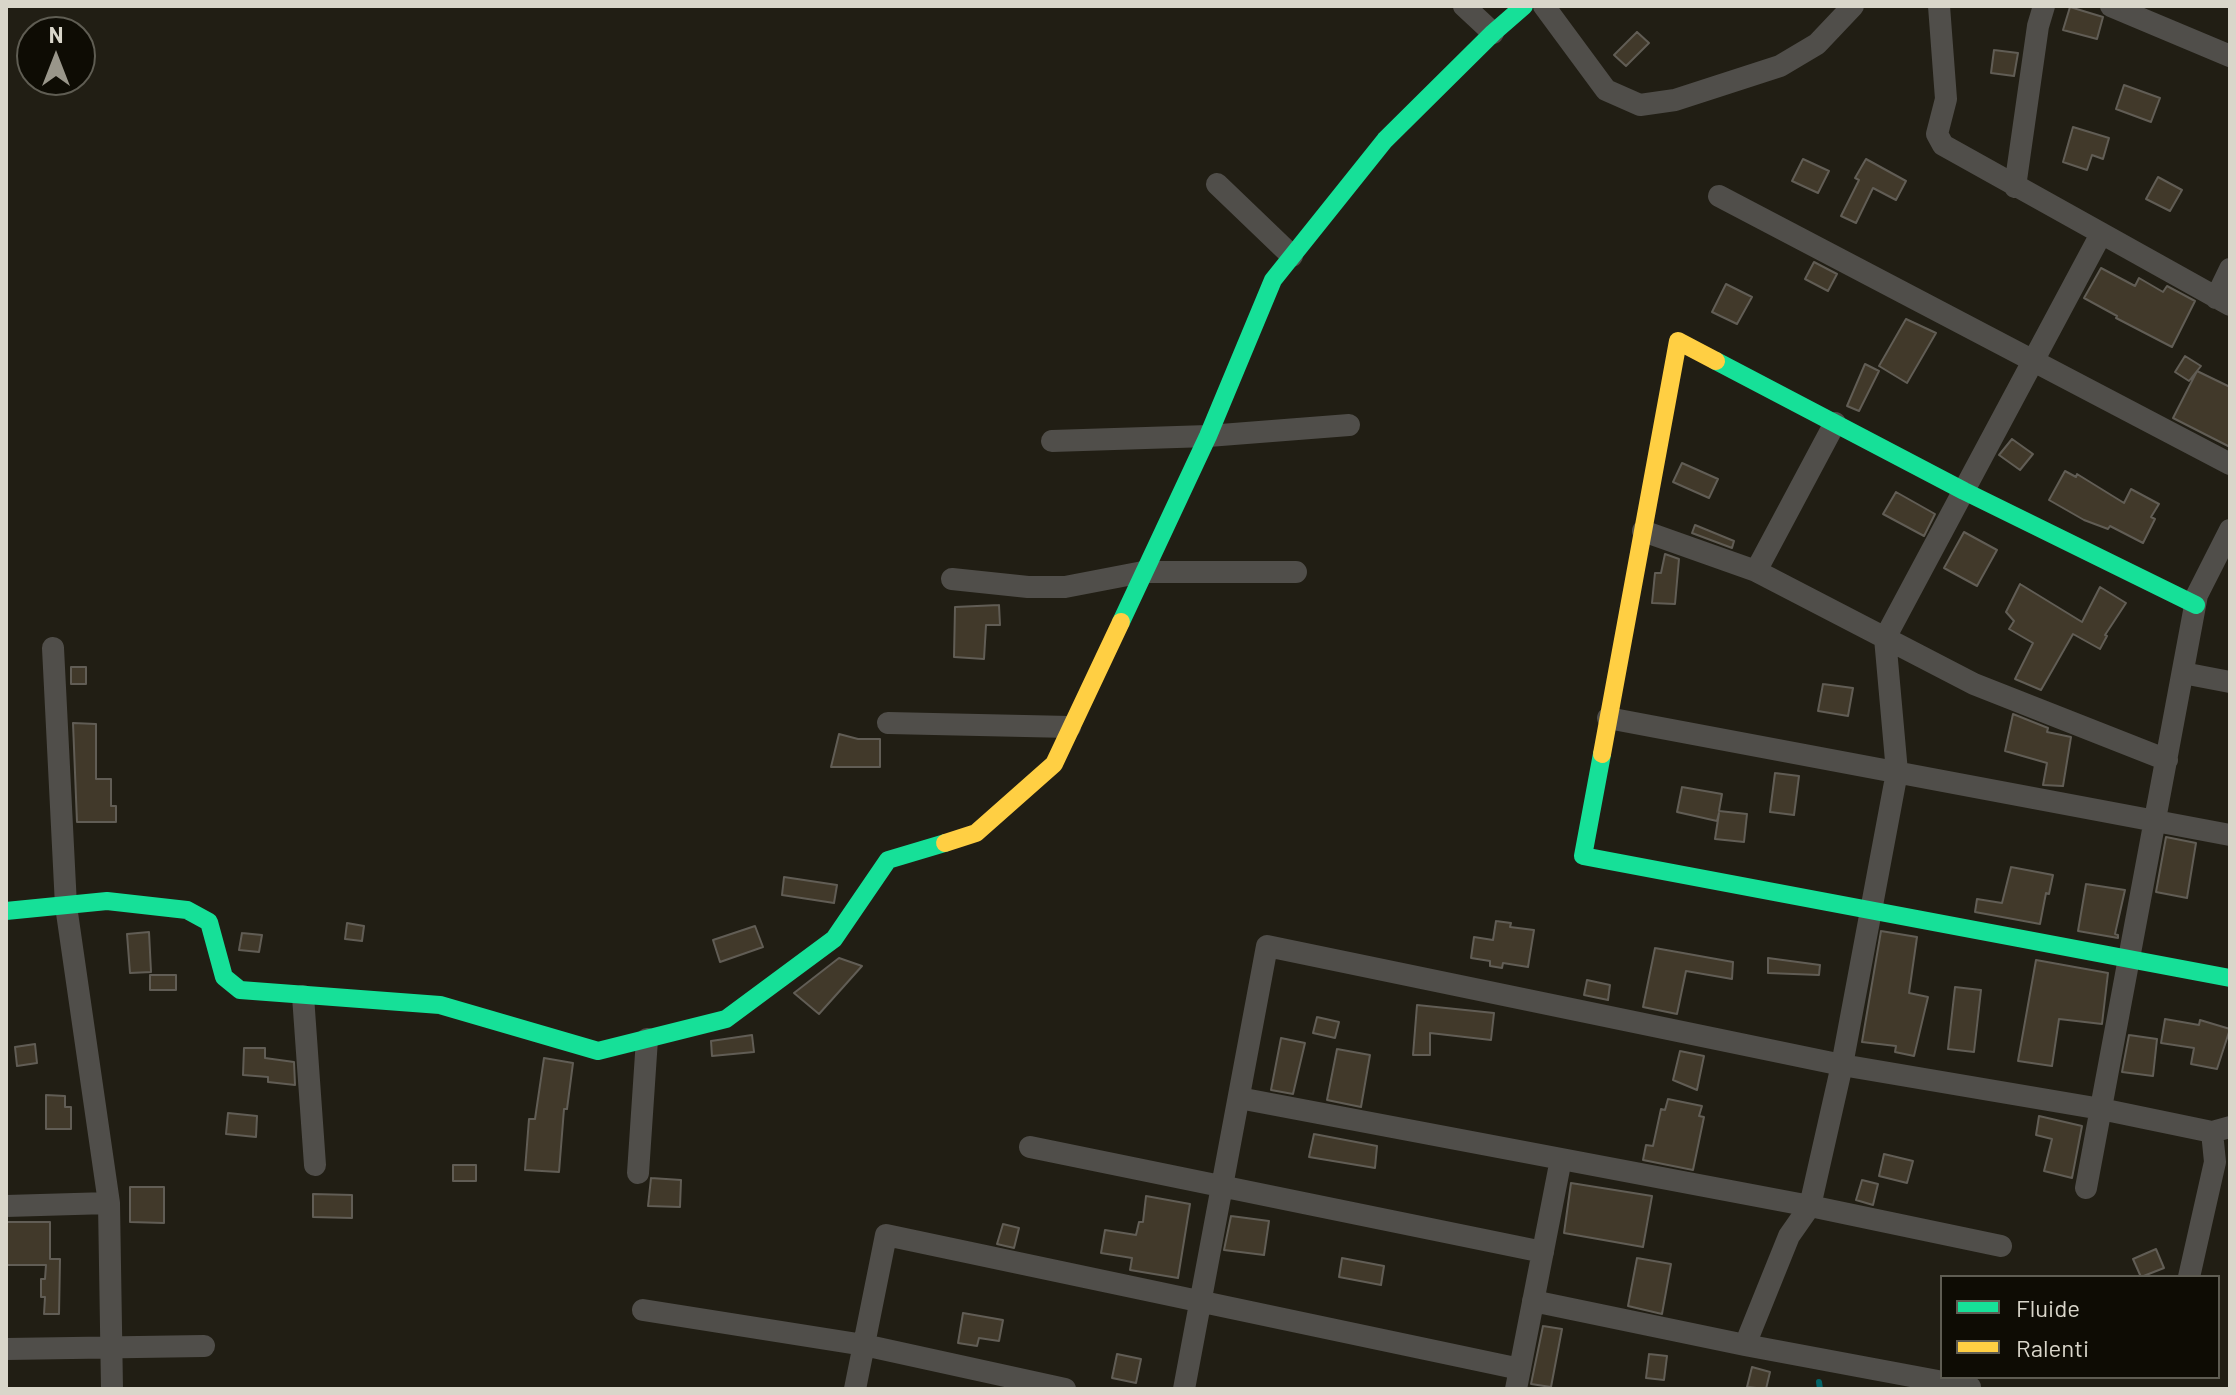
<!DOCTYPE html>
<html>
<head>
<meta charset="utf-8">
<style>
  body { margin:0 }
  #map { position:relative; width:2236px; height:1395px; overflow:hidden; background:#211e14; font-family:Barlow,sans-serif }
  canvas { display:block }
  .frame { position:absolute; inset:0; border:8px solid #d9d6ca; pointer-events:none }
  .legend { position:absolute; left:1940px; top:1275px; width:280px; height:104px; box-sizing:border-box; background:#0e0c04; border:2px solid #5f5d53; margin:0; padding:10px 14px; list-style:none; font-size:24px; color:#d9d6ca }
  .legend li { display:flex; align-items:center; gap:16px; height:40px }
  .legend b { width:40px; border:2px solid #5f5d53 }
  .north { position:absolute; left:16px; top:16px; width:80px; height:80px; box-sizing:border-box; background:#0e0c04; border:2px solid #5f5d53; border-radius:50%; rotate:0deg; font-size:22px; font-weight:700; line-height:32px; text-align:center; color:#d9d6ca }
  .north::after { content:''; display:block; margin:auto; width:28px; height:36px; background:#99968a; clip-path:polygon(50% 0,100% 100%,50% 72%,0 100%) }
</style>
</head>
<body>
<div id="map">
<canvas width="2236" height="1395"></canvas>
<div class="frame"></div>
<ul class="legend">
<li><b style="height:10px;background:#16e098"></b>Fluide</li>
<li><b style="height:10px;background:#ffcf43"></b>Ralenti</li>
</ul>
<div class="north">N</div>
</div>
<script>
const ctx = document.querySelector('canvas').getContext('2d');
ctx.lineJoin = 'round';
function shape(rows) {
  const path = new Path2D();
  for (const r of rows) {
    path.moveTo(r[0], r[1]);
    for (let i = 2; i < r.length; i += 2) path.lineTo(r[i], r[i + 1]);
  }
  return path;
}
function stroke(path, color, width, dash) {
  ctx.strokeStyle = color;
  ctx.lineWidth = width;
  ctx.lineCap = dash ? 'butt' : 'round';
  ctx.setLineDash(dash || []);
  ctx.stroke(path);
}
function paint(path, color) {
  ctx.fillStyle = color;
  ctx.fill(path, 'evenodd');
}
stroke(shape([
  [1819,1382,1820,1389]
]), '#036468', 6);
const building = shape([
  [2070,7,2103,17,2097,39,2063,30,2070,7],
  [1637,32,1649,43,1626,66,1614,55,1637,32],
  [1994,50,2018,53,2014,76,1991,73,1994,50],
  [2124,85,2160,98,2151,122,2116,109,2124,85],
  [2073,127,2109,138,2103,159,2092,155,2087,170,2063,162,2073,127],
  [1803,159,1829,171,1818,193,1792,181,1803,159],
  [1866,159,1906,181,1896,200,1873,188,1856,223,1841,216,1859,180,1855,178,1866,159],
  [2158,177,2182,190,2170,211,2146,199,2158,177],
  [1814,262,1837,274,1828,291,1805,279,1814,262],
  [2101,268,2135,286,2139,278,2163,292,2167,286,2195,301,2172,347,2116,318,2117,316,2084,298,2101,268],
  [1726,284,1752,297,1737,324,1712,312,1726,284],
  [1906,319,1936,333,1907,383,1879,366,1906,319],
  [2185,356,2201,366,2189,381,2175,372,2185,356],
  [1865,364,1879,371,1859,411,1847,406,1865,364],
  [2197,371,2230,387,2230,447,2173,418,2197,371],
  [2012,439,2033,454,2020,470,1999,455,2012,439],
  [1682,463,1718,479,1709,498,1673,482,1682,463],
  [2065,471,2076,477,2077,474,2124,503,2131,489,2159,504,2151,517,2155,519,2143,543,2110,526,2108,529,2084,520,2049,500,2065,471],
  [1896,492,1935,514,1924,536,1883,514,1896,492],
  [1695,525,1734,541,1732,548,1692,533,1695,525],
  [1964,532,1997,550,1977,586,1944,568,1964,532],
  [1665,554,1679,559,1675,604,1652,603,1655,573,1661,573,1665,554],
  [2020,584,2082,622,2100,587,2126,603,2105,635,2107,636,2100,649,2073,634,2041,690,2015,679,2033,643,2009,629,2014,621,2006,612,2020,584],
  [999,605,1000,625,986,625,984,659,954,657,955,607,999,605],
  [71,667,86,667,86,684,71,684,71,667],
  [1823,684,1853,688,1848,716,1818,711,1823,684],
  [2013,714,2048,728,2047,732,2071,737,2063,786,2043,785,2047,763,2005,751,2013,714],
  [73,723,96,724,96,779,111,779,111,806,116,806,116,822,77,822,73,723],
  [839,734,858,739,880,739,880,767,831,767,839,734],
  [1775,773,1799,776,1794,815,1770,812,1775,773],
  [1682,787,1722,794,1719,811,1747,814,1744,842,1715,839,1719,813,1717,821,1677,812,1682,787],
  [2166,837,2196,843,2187,898,2156,892,2166,837],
  [2011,867,2053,875,2049,894,2046,893,2040,924,1975,912,1977,899,2002,903,2011,867],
  [784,877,837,885,834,903,782,895,784,877],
  [2086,884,2125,890,2115,934,2118,935,2118,938,2078,931,2086,884],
  [1496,921,1511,923,1510,927,1534,930,1528,967,1503,963,1502,968,1490,966,1490,961,1471,958,1474,937,1493,940,1496,921],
  [347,923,364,926,362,941,345,939,347,923],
  [755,926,763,947,720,962,713,940,755,926],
  [1881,931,1917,937,1909,993,1928,997,1914,1056,1895,1052,1896,1046,1862,1042,1881,931],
  [149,932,151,972,130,973,127,934,149,932],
  [242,933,262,935,259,952,239,950,242,933],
  [1655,948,1733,962,1732,979,1686,971,1677,1014,1643,1007,1655,948],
  [839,958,862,966,819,1014,794,993,839,958],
  [1768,958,1820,965,1819,975,1768,973,1768,958],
  [2036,960,2108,973,2102,1024,2059,1019,2052,1066,2018,1061,2036,960],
  [150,975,176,975,176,990,150,990,150,975],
  [1587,980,1610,985,1608,1000,1584,995,1587,980],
  [1955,987,1981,990,1974,1052,1948,1049,1955,987],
  [1417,1005,1494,1013,1491,1040,1430,1033,1430,1055,1413,1055,1417,1005],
  [1317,1017,1339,1022,1335,1038,1313,1033,1317,1017],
  [2165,1019,2199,1025,2200,1020,2230,1029,2217,1069,2191,1064,2194,1048,2161,1043,2165,1019],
  [752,1035,754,1052,712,1056,711,1041,752,1035],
  [2129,1035,2157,1039,2153,1076,2122,1072,2129,1035],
  [1281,1038,1305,1043,1293,1094,1271,1090,1281,1038],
  [35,1044,37,1063,17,1066,15,1047,35,1044],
  [244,1048,265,1048,265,1058,294,1062,295,1085,268,1082,268,1077,243,1075,244,1048],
  [1337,1049,1370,1055,1361,1107,1327,1100,1337,1049],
  [1680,1051,1704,1056,1697,1090,1673,1080,1680,1051],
  [544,1058,573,1063,567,1109,564,1109,559,1172,525,1170,529,1119,535,1119,544,1058],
  [46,1095,65,1096,65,1107,71,1107,71,1129,46,1129,46,1095],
  [1668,1099,1702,1106,1699,1116,1704,1117,1693,1170,1643,1160,1646,1145,1653,1146,1661,1109,1665,1110,1668,1099],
  [228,1113,257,1116,256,1137,226,1134,228,1113],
  [2039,1116,2082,1126,2072,1178,2044,1171,2052,1139,2036,1135,2039,1116],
  [1314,1134,1377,1146,1375,1168,1309,1157,1314,1134],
  [1884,1154,1913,1161,1907,1183,1879,1176,1884,1154],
  [453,1165,476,1165,476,1181,453,1181,453,1165],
  [651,1178,681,1180,680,1207,648,1206,651,1178],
  [1862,1180,1878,1184,1873,1205,1856,1200,1862,1180],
  [1571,1183,1652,1196,1643,1247,1564,1233,1571,1183],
  [130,1187,164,1187,164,1223,130,1222,130,1187],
  [313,1194,352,1195,352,1218,313,1217,313,1194],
  [1146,1196,1190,1204,1178,1278,1130,1270,1132,1258,1101,1253,1105,1230,1136,1235,1139,1222,1143,1222,1146,1196],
  [1231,1216,1269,1221,1264,1255,1224,1250,1231,1216],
  [6,1222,50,1222,50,1259,60,1259,59,1314,44,1314,45,1297,41,1297,41,1279,45,1279,46,1265,6,1265,6,1222],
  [1003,1224,1019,1228,1014,1248,997,1244,1003,1224],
  [2156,1249,2164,1268,2141,1277,2133,1259,2156,1249],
  [1342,1258,1384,1266,1381,1285,1339,1277,1342,1258],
  [1637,1258,1671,1264,1662,1314,1628,1306,1637,1258],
  [963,1313,1003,1320,999,1341,979,1338,977,1346,958,1343,963,1313],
  [1543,1326,1562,1329,1551,1387,1531,1384,1543,1326],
  [1117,1354,1141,1359,1136,1383,1112,1378,1117,1354],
  [1649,1354,1667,1356,1664,1380,1646,1378,1649,1354],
  [1752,1367,1770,1372,1766,1389,1747,1387,1752,1367]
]);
paint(building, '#41392a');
stroke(building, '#615d55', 2);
stroke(shape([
  [1464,6,1493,33],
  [1544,6,1606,90,1640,105,1675,100,1780,66,1817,44,1853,6],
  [1939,6,1946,99,1937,134,1943,145,2230,305],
  [2111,6,2230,56],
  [1217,184,1292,256],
  [2015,187,2038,26,2044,6],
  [1719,196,2230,464],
  [2216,298,2230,269],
  [1052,441,1208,436,1349,425],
  [1643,531,1756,571,1974,684,2167,760],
  [1756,571,1835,423],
  [952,579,1028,587,1065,587,1143,572,1296,572],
  [53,648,66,906,109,1203,112,1389],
  [2183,673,2230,682],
  [1608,718,2230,835],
  [888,723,1070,727],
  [303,996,315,1165],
  [1239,1098,1810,1206,2001,1246],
  [1030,1147,1543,1252],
  [638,1173,647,1039],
  [2086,1188,2197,595,2230,530],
  [6,1206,109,1203],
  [2189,1277,2215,1162,2212,1132],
  [1533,1301,1745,1345,1970,1387],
  [643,1310,864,1345,1065,1389],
  [1745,1345,1789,1236,1810,1206,1842,1065,1897,772,1885,638,2101,234],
  [6,1349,204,1346],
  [855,1389,886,1235,1520,1369],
  [1184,1389,1267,946,1842,1065,2101,1109,2212,1132,2230,1127],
  [1516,1389,1561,1159]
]), '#504e4a', 22);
stroke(shape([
  [1716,361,1964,491,2196,605],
  [1121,622,1208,436,1273,280,1385,140,1493,33,1524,6],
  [1602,754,1583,856,2230,978],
  [6,911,107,901,187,910,209,922,224,977,240,990,440,1005,598,1051,726,1019,834,939,888,860,945,843]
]), '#16e098', 18);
stroke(shape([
  [1602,754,1678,341,1716,361],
  [945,843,976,833,1054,764,1121,622]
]), '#ffcf43', 18);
</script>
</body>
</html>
